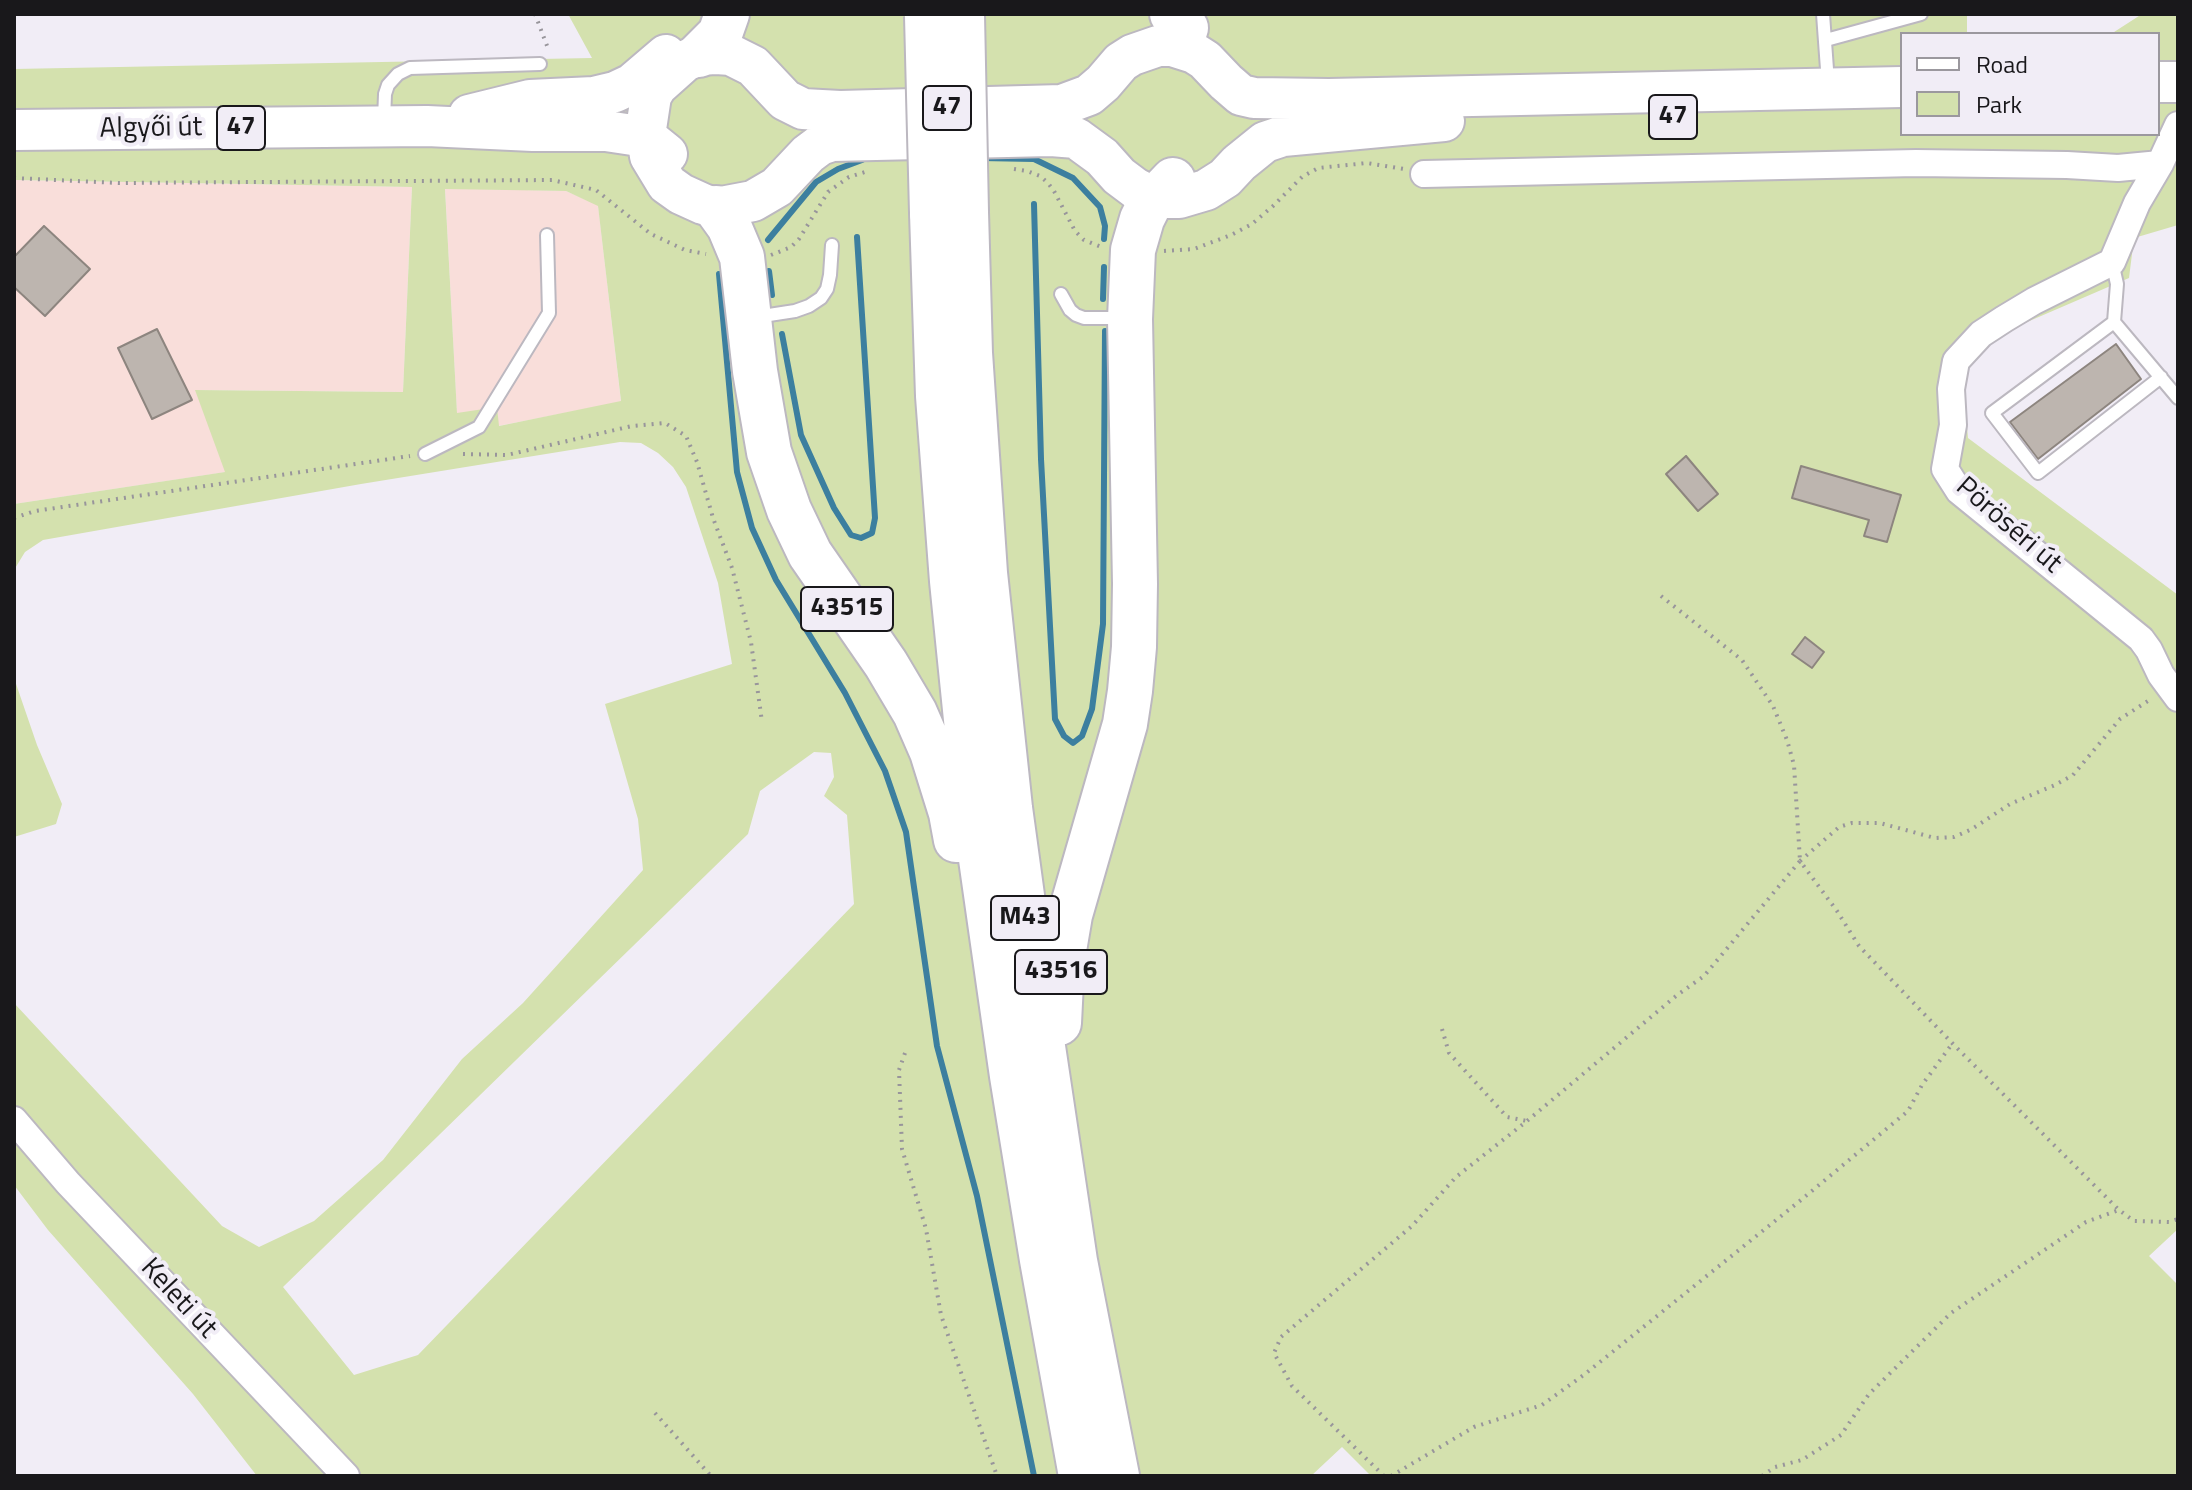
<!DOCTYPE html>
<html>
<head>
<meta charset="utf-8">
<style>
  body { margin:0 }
  #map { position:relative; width:2192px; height:1490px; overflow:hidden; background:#f1edf6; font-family:"Titillium Web",sans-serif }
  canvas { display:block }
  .frame { position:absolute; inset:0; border:16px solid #19181b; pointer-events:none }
  .legend { position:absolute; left:1900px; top:32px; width:260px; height:104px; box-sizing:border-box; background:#f1edf6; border:2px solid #9b989e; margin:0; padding:10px 14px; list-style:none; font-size:24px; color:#19181b }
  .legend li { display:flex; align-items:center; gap:16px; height:40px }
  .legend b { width:40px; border:2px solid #9b989e }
</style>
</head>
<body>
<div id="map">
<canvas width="2192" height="1490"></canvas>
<div class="frame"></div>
<ul class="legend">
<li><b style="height:10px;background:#fff"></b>Road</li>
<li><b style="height:22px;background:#d4e1ae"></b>Park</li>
</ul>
</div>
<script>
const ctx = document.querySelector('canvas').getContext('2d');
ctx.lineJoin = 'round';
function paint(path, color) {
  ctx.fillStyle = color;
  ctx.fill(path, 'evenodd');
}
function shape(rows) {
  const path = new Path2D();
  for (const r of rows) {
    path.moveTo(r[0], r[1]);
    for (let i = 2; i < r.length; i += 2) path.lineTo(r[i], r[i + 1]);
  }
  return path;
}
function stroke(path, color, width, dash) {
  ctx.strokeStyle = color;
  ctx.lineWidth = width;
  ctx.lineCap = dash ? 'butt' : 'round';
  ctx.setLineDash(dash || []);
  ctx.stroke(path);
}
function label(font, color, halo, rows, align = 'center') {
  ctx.font = font + ' "Titillium Web",sans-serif';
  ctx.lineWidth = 8;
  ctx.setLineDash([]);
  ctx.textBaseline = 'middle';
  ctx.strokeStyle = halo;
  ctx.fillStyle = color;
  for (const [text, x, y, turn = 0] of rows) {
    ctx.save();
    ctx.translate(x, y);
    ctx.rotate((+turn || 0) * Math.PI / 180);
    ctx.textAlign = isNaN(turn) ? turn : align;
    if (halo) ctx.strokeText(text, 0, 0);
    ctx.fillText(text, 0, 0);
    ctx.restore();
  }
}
paint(shape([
  [14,180,412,187,403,392,196,390,226,472,14,504],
  [445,188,566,191,598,205,621,402,498,426,497,408,457,414]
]), '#f9deda');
paint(shape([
  [568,14,1967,14,1967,34,1902,34,1902,134,2158,134,2158,34,2099,34,2111,34,2142,14,2178,14,2178,225,2134,238,2129,278,1997,335,1962,374,1968,438,2178,595,2178,1229,2149,1256,2178,1285,2178,1476,1371,1476,1342,1447,1311,1476,257,1476,193,1394,48,1230,14,1185,14,1003,222,1226,259,1247,314,1221,383,1160,462,1059,523,1003,643,870,638,819,605,704,732,664,718,583,686,487,673,467,658,453,641,443,620,442,361,484,43,540,25,552,14,570,14,504,225,472,195,390,403,392,412,187,14,180,14,69,592,58],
  [445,189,566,191,598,206,621,401,499,426,497,407,457,413],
  [814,752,831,753,834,777,824,796,847,815,854,904,418,1355,354,1375,283,1287,748,834,760,791],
  [14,678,37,745,62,804,56,824,14,837]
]), '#d4e1ae');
stroke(shape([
  [981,158,1034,159,1073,178,1100,207,1105,226,1104,239],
  [1034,204,1041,459,1055,719,1064,736,1073,743,1082,736,1092,709,1103,624,1105,331],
  [768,240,816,182,838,169,862,160],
  [769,271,772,295],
  [719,274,737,472,752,528,776,580,845,693,885,771,906,832,937,1046,977,1196,1034,1476],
  [1103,299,1104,267],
  [782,334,801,435,834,508,851,535,861,538,872,533,875,518,857,237]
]), '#3c7f9f', 6);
const building = shape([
  [44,226,90,269,45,316,14,287,14,257,44,226],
  [157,329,192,400,152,419,118,348,157,329],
  [2116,344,2141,379,2038,459,2010,422,2116,344],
  [1686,456,1718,494,1698,511,1666,474,1686,456],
  [1801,466,1901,495,1887,542,1864,536,1869,520,1792,498,1801,466],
  [1805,637,1824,652,1812,668,1792,654,1805,637]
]);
paint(building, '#bdb5af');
stroke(building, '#8d857f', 2);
const service = shape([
  [1823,14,1828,83],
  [1826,40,1921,14],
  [384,120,385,94,388,85,398,74,410,68,540,64],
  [2112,262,2117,284,2114,322,2178,398],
  [1061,294,1070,310,1076,315,1084,318,1123,318],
  [756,317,795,311,809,306,821,298,827,289,830,275,832,245],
  [2114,322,1992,413,2038,473,2161,377],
  [425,454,479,427,549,313,547,235]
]);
const minor = shape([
  [2178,125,2160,164,2137,203,2112,262,2034,301,2004,319,1981,334,1956,361,1951,389,1953,425,1945,469,1959,491,2141,639,2149,650,2161,675,2178,698],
  [1424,174,1916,163,2067,165,2118,168,2160,164],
  [14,1120,68,1183,346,1476]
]);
const primary = shape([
  [2158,82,2178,82],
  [469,115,530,100,594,97,615,92,632,84,666,55],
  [1444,121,1283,136,1265,142,1239,163,1225,178,1206,190,1179,198,1154,198,1135,188,1119,176,1102,157,1076,138,1051,136,832,141,820,145,808,154,777,187,753,201,716,208,703,204,681,194,667,184,650,156,646,129,651,96,657,86,685,61,699,55,716,54,731,55,753,66,785,100,803,109,840,111,1062,105,1089,95,1103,83,1121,62,1132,55,1158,46,1172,46,1194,53,1205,60,1226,82,1241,95,1254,98,1329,99,1902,87],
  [14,130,427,126,533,131,606,131,646,137,667,154]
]);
const motorway = shape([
  [1172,14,1186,28],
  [699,55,720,34,727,14],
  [716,208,729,226,742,257,755,371,769,452,789,510,810,554,886,664,915,713,932,752,951,813,956,840],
  [966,212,970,353,985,573,1010,808,1039,1020,1075,1261,1117,1476],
  [932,213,938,396,952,581,978,838,1012,1076,1042,1260,1081,1476],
  [1059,1023,1062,962,1070,915,1125,724,1130,691,1134,647,1135,584,1130,319,1133,250,1142,219,1149,205,1173,180]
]);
stroke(service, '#bcb8c0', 16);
stroke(minor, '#bcb8c0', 30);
stroke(primary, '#bcb8c0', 44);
stroke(motorway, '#bcb8c0', 48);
stroke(shape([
  [535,14,549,51],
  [1014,169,1027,171,1040,176,1048,183,1054,191,1075,231,1084,240,1104,248],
  [14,178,119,183,552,180,596,190,651,234,685,250,706,254],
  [1164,251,1194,249,1231,235,1252,224,1273,206,1302,177,1318,168,1367,163,1404,169],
  [771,255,791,247,799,239,828,192,849,177,865,172],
  [463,454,507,455,632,426,665,423,686,436,697,462,713,518,732,568,751,642,762,722],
  [14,518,35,511,410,456],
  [1661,596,1742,660,1773,706,1787,740,1794,765,1800,861],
  [1800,861,1839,827,1852,823,1880,823,1935,838,1954,837,1972,829,2010,804,2055,785,2073,775,2120,719,2151,699],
  [1442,1029,1449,1053,1507,1117,1527,1121],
  [905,1053,899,1070,902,1149,926,1229,941,1315,997,1476],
  [655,1413,711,1476],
  [1384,1476,1292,1386,1274,1353,1281,1337,1412,1226,1456,1177,1527,1121,1676,996,1704,976,1800,861,1837,911,1859,946,1953,1044,2119,1210,2134,1221,2169,1222,2178,1219],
  [1391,1476,1474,1427,1542,1405,1585,1374,1801,1200,1908,1111,1922,1085,1952,1044],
  [1762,1476,1775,1467,1802,1460,1841,1435,1869,1394,1951,1313,2086,1222,2119,1210]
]), '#98959b', 4, [2, 6]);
stroke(service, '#fff', 12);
stroke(minor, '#fff', 26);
stroke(primary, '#fff', 40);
stroke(motorway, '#fff', 44);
const motorwayBridge = shape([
  [962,15,966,212],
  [927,16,932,213]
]);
stroke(motorwayBridge, '#bcb8c0', 48, []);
stroke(motorwayBridge, '#fff', 44);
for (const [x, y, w] of [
  [947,108,48],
  [1673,117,48],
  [241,128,48],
  [847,609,92],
  [1025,918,68],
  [1061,972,92]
]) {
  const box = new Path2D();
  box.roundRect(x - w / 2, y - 22, w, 44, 6);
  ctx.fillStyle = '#f1edf6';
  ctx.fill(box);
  stroke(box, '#19181b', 2);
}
label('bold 26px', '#19181b', null, [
  ["47",947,108],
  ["47",1673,117],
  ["47",241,128],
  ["43515",847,609],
  ["M43",1025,918],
  ["43516",1061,972]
]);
label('28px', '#19181b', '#f1edf6', [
  ["Algyői út",151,129,-1],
  ["Pöröséri út",2008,526,41],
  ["Keleti út",178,1299,47]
]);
</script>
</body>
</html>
